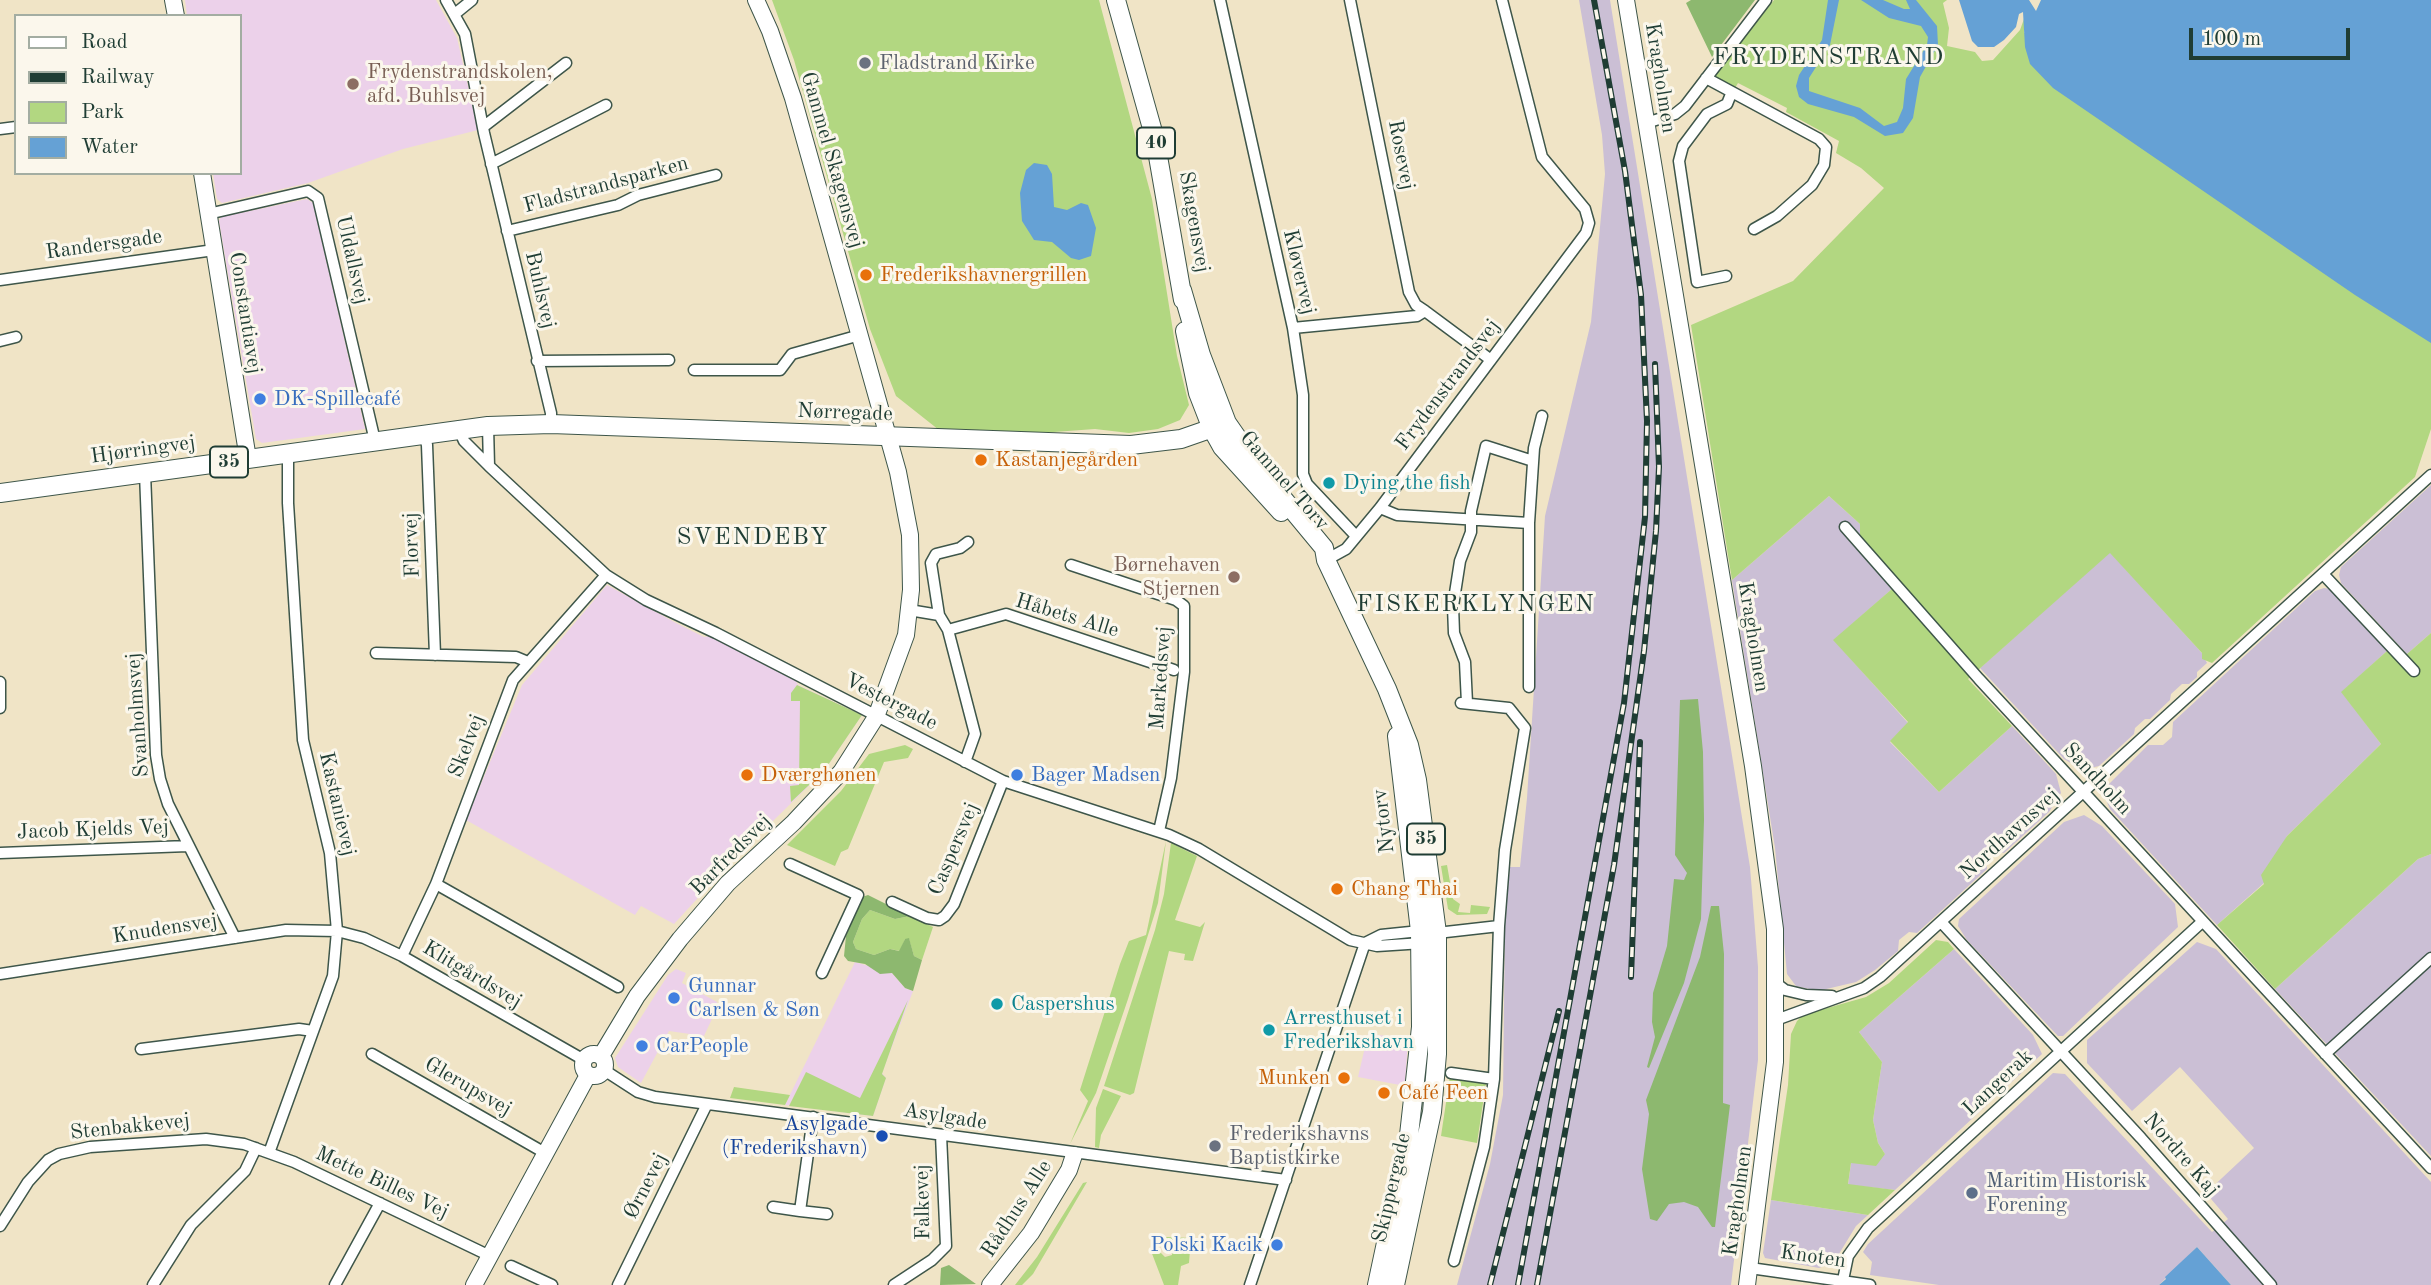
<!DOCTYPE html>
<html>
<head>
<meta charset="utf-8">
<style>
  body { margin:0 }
  #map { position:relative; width:2431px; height:1285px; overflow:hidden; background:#f0e4c6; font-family:"Old Standard TT",serif }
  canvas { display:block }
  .legend { position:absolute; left:14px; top:14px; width:228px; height:161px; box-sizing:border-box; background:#fbf7ec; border:2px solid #a3ada2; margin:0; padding:9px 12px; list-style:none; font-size:21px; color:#1f3d34 }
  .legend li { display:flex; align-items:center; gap:14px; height:35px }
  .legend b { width:35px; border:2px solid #a3ada2 }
  .scale { position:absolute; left:2189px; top:28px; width:161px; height:32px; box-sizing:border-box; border:4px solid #1f3d34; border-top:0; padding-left:9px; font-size:21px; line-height:24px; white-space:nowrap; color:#1f3d34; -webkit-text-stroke:5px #fbf7ec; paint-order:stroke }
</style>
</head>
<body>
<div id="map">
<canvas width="2431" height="1285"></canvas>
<ul class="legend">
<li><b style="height:9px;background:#fff"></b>Road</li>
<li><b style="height:9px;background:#1f3d34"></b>Railway</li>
<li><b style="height:19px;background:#b2d781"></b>Park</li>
<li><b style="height:19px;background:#65a1d5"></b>Water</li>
</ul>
<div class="scale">100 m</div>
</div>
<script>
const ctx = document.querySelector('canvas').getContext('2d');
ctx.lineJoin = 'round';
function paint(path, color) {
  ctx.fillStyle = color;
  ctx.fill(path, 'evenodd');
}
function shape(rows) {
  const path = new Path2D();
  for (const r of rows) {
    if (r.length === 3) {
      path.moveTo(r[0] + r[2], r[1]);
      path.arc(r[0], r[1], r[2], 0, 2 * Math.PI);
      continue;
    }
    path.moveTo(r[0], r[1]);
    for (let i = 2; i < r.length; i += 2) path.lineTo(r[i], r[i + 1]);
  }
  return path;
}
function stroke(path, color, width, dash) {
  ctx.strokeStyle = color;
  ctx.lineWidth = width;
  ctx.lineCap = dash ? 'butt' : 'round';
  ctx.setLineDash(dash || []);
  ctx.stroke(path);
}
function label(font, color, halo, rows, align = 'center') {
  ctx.font = font + ' "Old Standard TT",serif';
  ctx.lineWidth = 6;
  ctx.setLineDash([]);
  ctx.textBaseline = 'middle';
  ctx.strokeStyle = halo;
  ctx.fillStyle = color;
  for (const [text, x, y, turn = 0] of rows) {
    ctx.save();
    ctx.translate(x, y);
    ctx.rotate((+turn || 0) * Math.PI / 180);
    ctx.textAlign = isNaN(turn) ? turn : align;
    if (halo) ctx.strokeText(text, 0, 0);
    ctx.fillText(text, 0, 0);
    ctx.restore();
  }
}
paint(shape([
  [185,0,436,0,457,38,478,130,403,149,308,183,222,203,217,199,213,173,240,173,240,16,187,16],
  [307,199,313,203,365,429,262,443,256,439,219,221,221,217],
  [607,585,676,623,704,637,710,636,796,681,798,685,862,715,824,771,729,864,674,924,641,906,635,915,466,820,522,685],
  [855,962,892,973,905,988,913,991,882,1073,886,1078,873,1116,785,1105],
  [676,969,686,973,682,983,717,1002,718,1006,704,1036,669,1031,641,1083,618,1067,615,1058,668,975],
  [1368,1034,1408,1038,1405,1086,1358,1077]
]), '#ecd1ea');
paint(shape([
  [1579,0,1610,0,1750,867,1758,967,1758,1060,1731,1285,1457,1285,1490,1164,1503,1095,1505,917,1510,867,1520,867,1527,798,1545,516,1591,322,1605,174,1602,135],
  [2431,485,2431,633,2407,654,2341,583,2339,575,2341,567],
  [1829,496,1860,524,1900,582,1834,640,1908,723,1890,742,1939,792,2012,726,2056,774,2061,793,2049,812,2004,853,1992,850,1986,855,1987,869,1917,933,1909,932,1899,940,1898,951,1875,970,1856,982,1818,991,1796,986,1787,974,1775,848,1732,580],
  [2110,552,2202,653,2207,663,2197,672,2197,677,2189,684,2182,684,2171,694,2170,700,2150,719,2145,719,2135,728,2134,734,2099,766,2082,770,2064,759,1980,668],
  [2324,588,2330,589,2387,651,2342,692,2381,744,2287,836,2264,883,2217,925,2110,809,2106,800,2108,785,2148,745,2163,745,2172,737,2173,722,2315,591],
  [2084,815,2102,826,2175,904,2178,927,2063,1036,2058,1036,1967,940,1958,926,1959,919,2064,822],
  [2431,854,2431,1156,2275,989,2418,859],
  [2197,942,2216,949,2431,1182,2431,1285,2231,1285,2197,1247,2159,1285,1939,1285,1870,1275,1872,1262,1863,1252,1868,1244,2053,1073,2065,1074,2212,1232,2228,1219,2206,1193,2254,1148,2180,1067,2132,1111,2087,1063,2087,1040],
  [1954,949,2033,1035,2042,1054,1895,1190,1848,1185,1851,1163,1885,1154,1878,1143,1873,1120,1882,1062,1859,1032],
  [1771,1200,1868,1215,1856,1226,1834,1262,1819,1268,1765,1258,1763,1253]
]), '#cbbfd5');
paint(shape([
  [772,0,1099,0,1152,199,1177,356,1189,405,1180,420,1158,429,1129,433,1095,429,1040,433,939,430,896,396,870,329,794,60],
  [1774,0,1947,0,1943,3,1949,28,1947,46,1975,52,1982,61,1993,60,2020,30,2024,19,2024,33,2431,0,2431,429,2415,477,2212,663,2202,659,2202,653,2110,553,1968,679,2012,726,1939,792,1890,741,1908,722,1833,640,1900,582,1860,540,1860,524,1829,496,1732,580,1691,325,1793,281,1884,188,1861,168,1836,153,1839,141,1786,112,1787,108,1738,83,1734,90,1714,77],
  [2431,633,2431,854,2418,859,2275,989,2217,925,2264,884,2261,875,2287,836,2381,744,2341,692,2387,651,2407,654],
  [797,685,862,715,824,771,791,802,790,786,799,785,800,701,791,701,791,693],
  [905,745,913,749,908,758,884,762,848,849,841,852,835,866,787,845,841,791,869,754],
  [1166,841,1158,903,1128,999,1096,1093,1070,1144,1088,1101,1080,1090,1120,964,1129,941,1146,935],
  [1171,843,1197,856,1175,920,1200,927,1205,922,1193,961,1184,960,1185,954,1169,951,1134,1093,1130,1095,1104,1086,1155,930,1164,894],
  [1447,865,1453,899,1460,904,1458,912,1470,913,1471,905,1490,907,1487,914,1457,915,1448,909,1441,866],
  [870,910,895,919,910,916,933,927,922,960,914,956,909,939,905,939,900,951,890,949,874,955,856,949,853,942,862,919],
  [1936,940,1948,942,1954,949,1859,1032,1882,1062,1873,1120,1878,1143,1885,1154,1876,1166,1851,1163,1848,1184,1895,1190,1868,1215,1771,1200,1788,1085,1791,1034,1797,1021,1803,1015,1866,997,1889,983],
  [908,1000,882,1074,886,1078,873,1116,789,1106,806,1072,860,1098],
  [1450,1076,1486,1083,1477,1143,1441,1136],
  [734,1087,790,1095,785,1105,730,1098],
  [1103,1089,1121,1096,1101,1135,1099,1148,1095,1147,1096,1108],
  [1087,1182,1033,1274,1022,1285,1015,1285,1037,1257,1083,1183],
  [1166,1237,1191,1238,1189,1263,1181,1266,1178,1285,1164,1285,1151,1251,1158,1250,1165,1257,1172,1255,1172,1248]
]), '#b2d781');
paint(shape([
  [1691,0,1755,0,1712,57,1686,3],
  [1698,699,1703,752,1704,820,1701,919,1684,983,1649,1068,1647,1067,1655,1037,1652,1022,1653,993,1667,946,1674,879,1684,880,1687,873,1675,855,1680,700],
  [868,895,910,916,895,919,870,910,862,919,853,942,856,949,874,955,890,949,899,951,905,939,909,938,914,956,922,960,913,991,905,988,892,973,880,974,865,964,848,961,844,956,846,936,862,897],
  [1711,906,1719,906,1724,954,1723,1103,1730,1105,1715,1227,1712,1227,1698,1207,1684,1202,1669,1204,1657,1221,1650,1219,1642,1169,1649,1114,1646,1100,1700,957],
  [949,1265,976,1284,940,1285,941,1268]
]), '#8db86f');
paint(shape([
  [1828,0,1839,0,1830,45,1809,78,1809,91,1860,108,1884,126,1897,122,1903,108,1906,79,1927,45,1928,37,1921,26,1889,18,1861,0,1883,0,1904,9,1910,9,1906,0,1916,0,1937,26,1938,45,1920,77,1913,118,1903,133,1885,136,1854,117,1808,104,1799,97,1796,86,1799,75,1822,40],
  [1959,0,2029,0,2036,11,2041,0,2431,0,2431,343,2355,295,2053,88,2030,64,2025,47,2023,12,2019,14,2016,27,2004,40,1994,47,1978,47,1972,41],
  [1034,163,1047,165,1052,174,1054,207,1067,210,1081,203,1088,205,1096,228,1091,256,1079,260,1071,258,1052,242,1034,240,1029,232,1022,221,1020,193,1026,170],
  [2197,1247,2231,1285,2159,1285,2166,1279,2165,1277]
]), '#65a1d5');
const street = shape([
  [446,0,465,34,484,133,551,413,551,424],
  [1220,0,1293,328,1303,395,1303,474,1307,484,1356,536],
  [1350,0,1409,292,1416,305,1425,311],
  [456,13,472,0],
  [1706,78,1819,139,1826,147,1824,165,1812,185,1777,216,1754,229],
  [1646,123,1675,114,1685,106,1766,0],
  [483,127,566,63],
  [0,129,16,127],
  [491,164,606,105],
  [208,214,308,191,318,198,375,441],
  [507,231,618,205,638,195,716,175],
  [1726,276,1697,282,1679,161,1683,146,1707,114,1727,104,1731,94],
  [0,280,214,250],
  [1293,328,1417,316,1425,311,1491,360],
  [0,341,16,337],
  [537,361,669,360],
  [694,370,780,370,792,354,860,335],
  [488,426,489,466],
  [459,430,464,441,489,466,606,575,646,600,716,633,1003,781,1169,835,1199,849,1350,940,1377,946,1423,943],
  [424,435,427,445,435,655],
  [145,473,156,755,160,779,168,804,235,938],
  [1380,508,1397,515,1529,523],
  [1845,527,1979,679,2431,1168],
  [1326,560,1346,549,1380,508,1586,233,1589,223,1585,209,1542,157,1502,0],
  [1071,565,1176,600,1184,606,1184,672,1171,778,1159,831],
  [2323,574,2414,671],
  [909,610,939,615],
  [948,630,1006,614,1174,670],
  [376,653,516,657,528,662],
  [0,682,0,708],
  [1529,687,1529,523,1534,448,1542,416],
  [1467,703,1465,662,1454,633,1453,606,1460,561,1471,532,1471,511,1486,446,1533,461],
  [965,762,975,734,948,630,939,615,931,563,936,554,960,548,968,542],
  [0,853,188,846],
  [790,864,858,895,822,973],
  [436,884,618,987],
  [892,902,927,918,939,920,945,916,954,904,1003,781],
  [1942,923,2141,1138,2271,1285],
  [1365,943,1381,935,1420,931,1437,933,1499,926],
  [402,956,436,884,513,680,606,575],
  [0,974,286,930,337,931,364,938,402,956,584,1060],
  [1777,984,1785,990,1806,995,1832,996],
  [1776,1020,1864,988,1880,977,2431,475],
  [141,1049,299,1029,313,1031],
  [372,1054,545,1153],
  [2325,1054,2431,958],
  [604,1070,638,1092,655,1097,1286,1180],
  [1451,1073,1494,1079],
  [269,1153,333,976,337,931,330,853,303,740,288,503,288,454],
  [773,1207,800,1211,813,1117],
  [800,1211,827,1214],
  [0,1226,28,1182,48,1160,59,1154,90,1147,206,1139,244,1144,294,1162,490,1256],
  [1454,1261,1484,1147,1494,1079,1499,926,1505,850,1525,728,1509,708,1461,703],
  [511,1266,552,1285],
  [1750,1268,1870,1285],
  [153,1285,191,1225,245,1171,256,1148],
  [335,1285,380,1203],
  [618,1285,707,1104],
  [894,1285,932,1260,946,1246,941,1135],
  [1250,1285,1365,943],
  [1842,1285,1848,1256,1868,1228,2202,922]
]);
const secondary = shape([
  [173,0,176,16],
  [1626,0,1753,766,1775,929,1775,1062,1747,1285],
  [202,173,248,459],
  [594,1065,11],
  [601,1056,637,996,680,939,728,883,794,822,841,772,876,717,906,635,911,590,910,535,898,472,793,98,770,31,756,0],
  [474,1285,588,1075],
  [990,1285,1031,1233,1069,1170,1074,1155]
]);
const primary = shape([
  [1116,0,1155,139,1183,300],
  [1182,290,1201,355,1227,423,1261,472,1324,548,1326,560,1387,689,1409,745,1417,780,1437,933,1437,1054,1432,1112,1395,1285],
  [1185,331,1198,393,1212,429,1222,447,1281,512],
  [0,493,488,426,551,424,1131,445,1181,439,1227,423],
  [1377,1285,1409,1135,1421,1027,1420,931,1397,736]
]);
stroke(street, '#3e564a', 13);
stroke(secondary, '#3e564a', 18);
stroke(primary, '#3e564a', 20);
stroke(street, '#fff', 10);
stroke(secondary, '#fff', 16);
stroke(primary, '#fff', 18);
const rail = shape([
  [1631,977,1640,742],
  [1490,1285,1559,1011],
  [1518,1285,1624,703,1645,517,1647,421,1641,295,1625,171,1594,0],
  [1537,1285,1614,865,1644,651,1656,531,1659,467,1655,364]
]);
stroke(rail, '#1f3d34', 6);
stroke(rail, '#fbf7ec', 3.5, [10]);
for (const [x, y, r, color] of [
  [865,63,7,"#6b7280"],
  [353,84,7,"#8d6e63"],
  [866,275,7,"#e8710a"],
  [260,399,7,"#3f7fe0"],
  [981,460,7,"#e8710a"],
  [1329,483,7,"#0f9aa8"],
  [1234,577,7,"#8d6e63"],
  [747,775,7,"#e8710a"],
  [1017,775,7,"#3f7fe0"],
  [1337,889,7,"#e8710a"],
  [674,998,7,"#3f7fe0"],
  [997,1004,7,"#0f9aa8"],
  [1269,1030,7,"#0f9aa8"],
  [642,1046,7,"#3f7fe0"],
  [1344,1078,7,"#e8710a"],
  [1384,1093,7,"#e8710a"],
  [882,1136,7,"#1a4fb4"],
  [1215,1146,7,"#6b7280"],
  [1972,1193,7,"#5c6f8a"],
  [1277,1245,7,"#3f7fe0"]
]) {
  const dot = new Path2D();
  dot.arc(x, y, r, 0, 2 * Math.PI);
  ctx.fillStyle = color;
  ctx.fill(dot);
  stroke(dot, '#fbf7ec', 2.5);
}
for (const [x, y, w] of [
  [1156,143,38],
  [229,462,38],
  [1426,839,38]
]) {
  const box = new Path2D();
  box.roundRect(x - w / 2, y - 15.5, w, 31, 5);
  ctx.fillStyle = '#fbf7ec';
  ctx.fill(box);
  stroke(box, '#1f3d34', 2);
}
label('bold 19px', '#1f3d34', null, [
  ["40",1156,143],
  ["35",229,462],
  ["35",1426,839]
]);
label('21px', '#5b616d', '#fbf7ec', [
  ["Fladstrand Kirke",879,63],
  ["Frederikshavns",1229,1134],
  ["Baptistkirke",1229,1158]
], 'left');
label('21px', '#785e54', '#fbf7ec', [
  ["Frydenstrandskolen,",367,72],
  ["afd. Buhlsvej",367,96],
  ["Børnehaven",1220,565,"right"],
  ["Stjernen",1220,589,"right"]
], 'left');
label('21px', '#1f3d34', '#fbf7ec', [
  ["Kragholmen",1660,78,81],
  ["Rosevej",1401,155,79],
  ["Gammel Skagensvej",832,160,74],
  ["Fladstrandsparken",606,185,-15],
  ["Skagensvej",1194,222,80],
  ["Randersgade",104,245,-8],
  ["Uldallsvej",352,260,77],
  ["Kløvervej",1299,272,77],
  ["Buhlsvej",540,290,77],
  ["Constantiavej",245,313,81],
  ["Frydenstrandsvej",1448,385,-53],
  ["Nørregade",845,413,2],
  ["Hjørringvej",143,450,-8],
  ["Gammel Torv",1284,481,49],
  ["Florvej",412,545,-92],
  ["Håbets Alle",1067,616,17],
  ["Kragholmen",1753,637,81],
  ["Markedsvej",1161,678,-86],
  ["Vestergade",891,702,27],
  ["Svanholmsvej",138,715,-94],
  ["Skelvej",467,746,-69],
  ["Sandholm",2097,779,47],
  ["Kastanievej",337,804,77],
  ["Nytorv",1384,821,-97],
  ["Jacob Kjelds Vej",93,830,-2],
  ["Nordhavnsvej",2010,834,-42],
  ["Caspersvej",954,849,-67],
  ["Barfredsvej",731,855,-45],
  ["Knudensvej",165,929,-9],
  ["Klitgårdsvej",472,975,31],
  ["Langerak",1998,1083,-43],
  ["Glerupsvej",468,1087,30],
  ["Asylgade",945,1117,9],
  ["Stenbakkevej",130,1127,-6],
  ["Nordre Kaj",2181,1155,49],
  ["Mette Billes Vej",382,1183,25],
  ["Ørnevej",646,1186,-63],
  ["Skippergade",1392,1188,-77],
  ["Kragholmen",1738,1201,-82],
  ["Falkevej",923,1202,-91],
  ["Rådhus Alle",1017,1209,-57],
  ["Knoten",1813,1257,8]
]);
label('21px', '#c56008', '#fbf7ec', [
  ["Frederikshavnergrillen",880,275],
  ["Kastanjegården",995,460],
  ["Dværghønen",761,775],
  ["Chang Thai",1351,889],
  ["Munken",1330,1078,"right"],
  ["Café Feen",1398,1093]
], 'left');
label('21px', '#366cbe', '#fbf7ec', [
  ["DK-Spillecafé",274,399],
  ["Bager Madsen",1031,775],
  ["Gunnar",688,986],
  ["Carlsen & Søn",688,1010],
  ["CarPeople",656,1046],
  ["Polski Kacik",1263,1245,"right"]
], 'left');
label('21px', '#0d838f', '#fbf7ec', [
  ["Dying the fish",1343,483],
  ["Caspershus",1011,1004],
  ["Arresthuset i",1283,1018],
  ["Frederikshavn",1283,1042]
], 'left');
label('21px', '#164399', '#fbf7ec', [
  ["Asylgade",868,1124],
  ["(Frederikshavn)",868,1148]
], 'right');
label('21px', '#4e5e75', '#fbf7ec', [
  ["Maritim Historisk",1986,1181],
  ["Forening",1986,1205]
], 'left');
ctx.letterSpacing = '2px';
label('24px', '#1f3d34', '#fbf7ec', [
  ["FRYDENSTRAND",1829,58],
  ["SVENDEBY",753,538],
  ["FISKERKLYNGEN",1476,605]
]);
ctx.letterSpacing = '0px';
</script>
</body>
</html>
